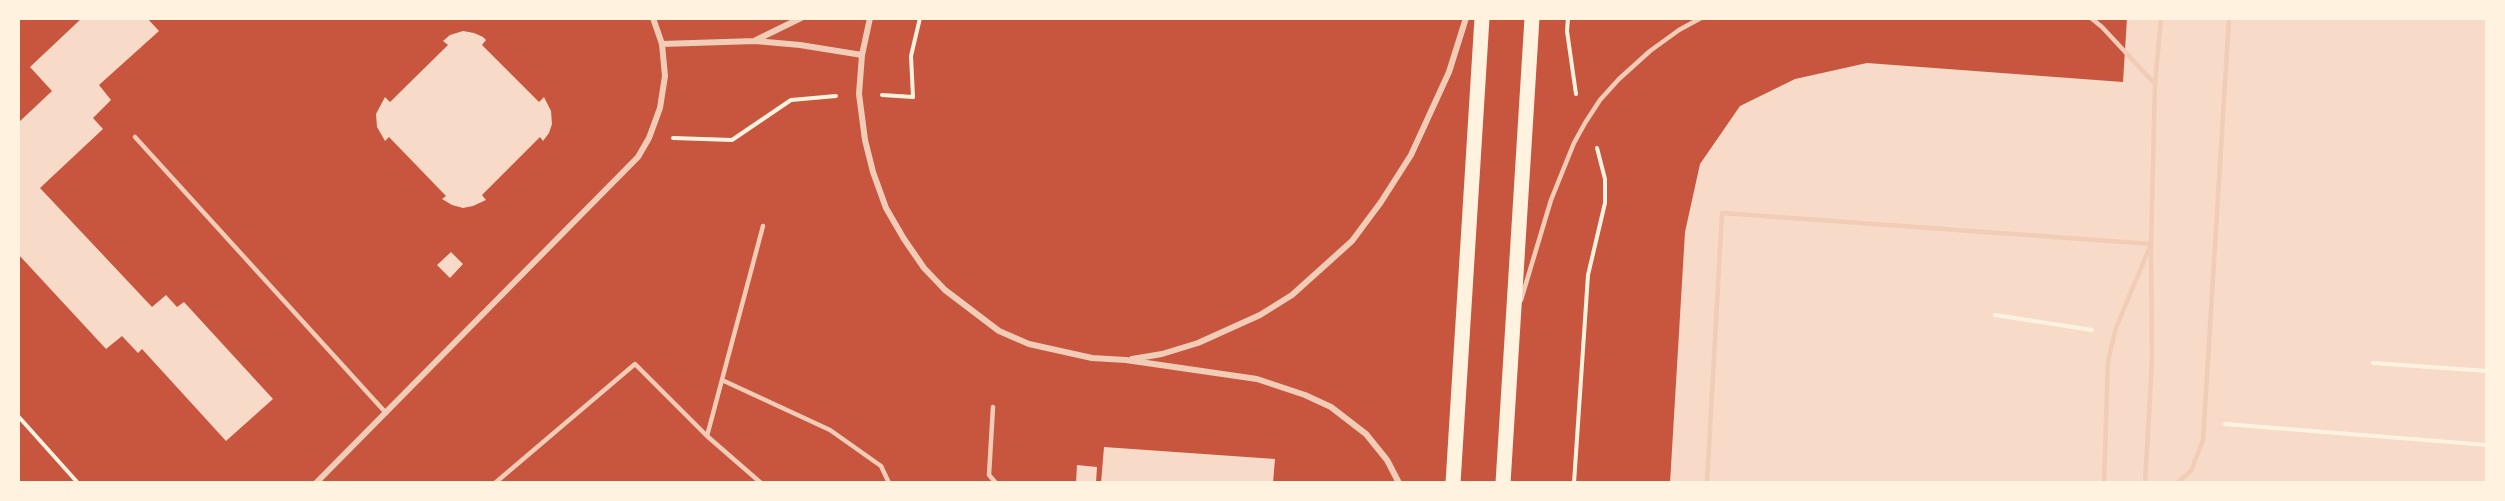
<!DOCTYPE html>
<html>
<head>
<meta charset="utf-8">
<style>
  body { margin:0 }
  #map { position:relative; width:2505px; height:501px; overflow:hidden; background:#c8553d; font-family:Helvetica,sans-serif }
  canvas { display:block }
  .frame { position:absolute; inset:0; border:20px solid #fff3e0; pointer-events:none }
</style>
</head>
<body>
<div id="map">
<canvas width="2505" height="501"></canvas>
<div class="frame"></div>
</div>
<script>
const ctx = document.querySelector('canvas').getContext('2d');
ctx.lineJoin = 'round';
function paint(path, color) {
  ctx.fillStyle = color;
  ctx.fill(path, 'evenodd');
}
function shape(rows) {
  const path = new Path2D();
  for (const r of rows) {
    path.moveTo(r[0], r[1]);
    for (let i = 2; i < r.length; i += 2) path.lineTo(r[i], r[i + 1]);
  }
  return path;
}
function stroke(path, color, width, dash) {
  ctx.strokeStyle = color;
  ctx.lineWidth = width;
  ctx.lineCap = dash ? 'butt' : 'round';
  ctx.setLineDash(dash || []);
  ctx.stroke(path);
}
paint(shape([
  [82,18,147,18,159,31,99,85,111,100,93,118,103,129,40,188,152,307,166,295,177,307,184,302,273,399,226,441,142,349,138,353,122,336,106,349,18,254,18,123,52,91,30,67],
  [2127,18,2487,18,2487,483,1670,483,1685,232,1700,164,1740,106,1795,79,1867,63,2123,82],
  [463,31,474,33,483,37,486,40,482,45,539,102,544,97,551,111,552,124,549,133,543,141,540,137,482,195,486,200,473,206,463,208,452,205,442,199,446,196,389,137,385,141,377,127,376,114,385,97,390,102,448,45,443,41,450,35],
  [451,252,463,264,450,278,437,265],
  [1104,447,1275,459,1273,483,1101,483],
  [1077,465,1097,467,1096,483,1076,483]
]), '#f7dbc8');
stroke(shape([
  [1568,18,1567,31,1576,94],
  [882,95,913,97,911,56,920,18],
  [673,138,732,140,791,100,836,96],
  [1995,315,2092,330],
  [2373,363,2487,371],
  [18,416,78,483],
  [2225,424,2487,445],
  [1574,483,1588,275,1605,203,1605,179,1597,148]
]), '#fff3e0', 4);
stroke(shape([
  [2091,18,2102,27,2155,84],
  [135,137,386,413],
  [1521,300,1551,200,1574,143,1585,123,1600,100,1619,79,1650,51,1679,30,1701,18],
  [722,380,830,430,881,466,889,483],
  [993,407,989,475,996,483],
  [707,436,763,226],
  [495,483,635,364,707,436,761,483],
  [1707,483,1722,213,2151,244,2116,328,2108,361,2104,483],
  [2145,483,2152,361,2151,244,2155,84,2161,18],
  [2177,483,2191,471,2203,440,2229,18]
]), '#f1ccb7', 4.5);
stroke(shape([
  [870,18,862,55,859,94,865,140,873,172,886,208,904,239,924,268,945,290,999,331,1029,344,1092,358,1126,360,1257,379,1305,395,1331,407,1366,434,1387,460,1399,483],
  [756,40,801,18],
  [662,44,755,41,800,45,862,55],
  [1132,359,1162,354,1198,343,1260,315,1292,295,1352,241,1381,202,1411,155,1449,72,1466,18],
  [316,483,638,157,649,138,660,108,665,76,662,44,653,18]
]), '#f1ccb7', 6);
stroke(shape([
  [1453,483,1482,18],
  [1503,483,1532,18]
]), '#fff3e0', 15);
</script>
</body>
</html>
